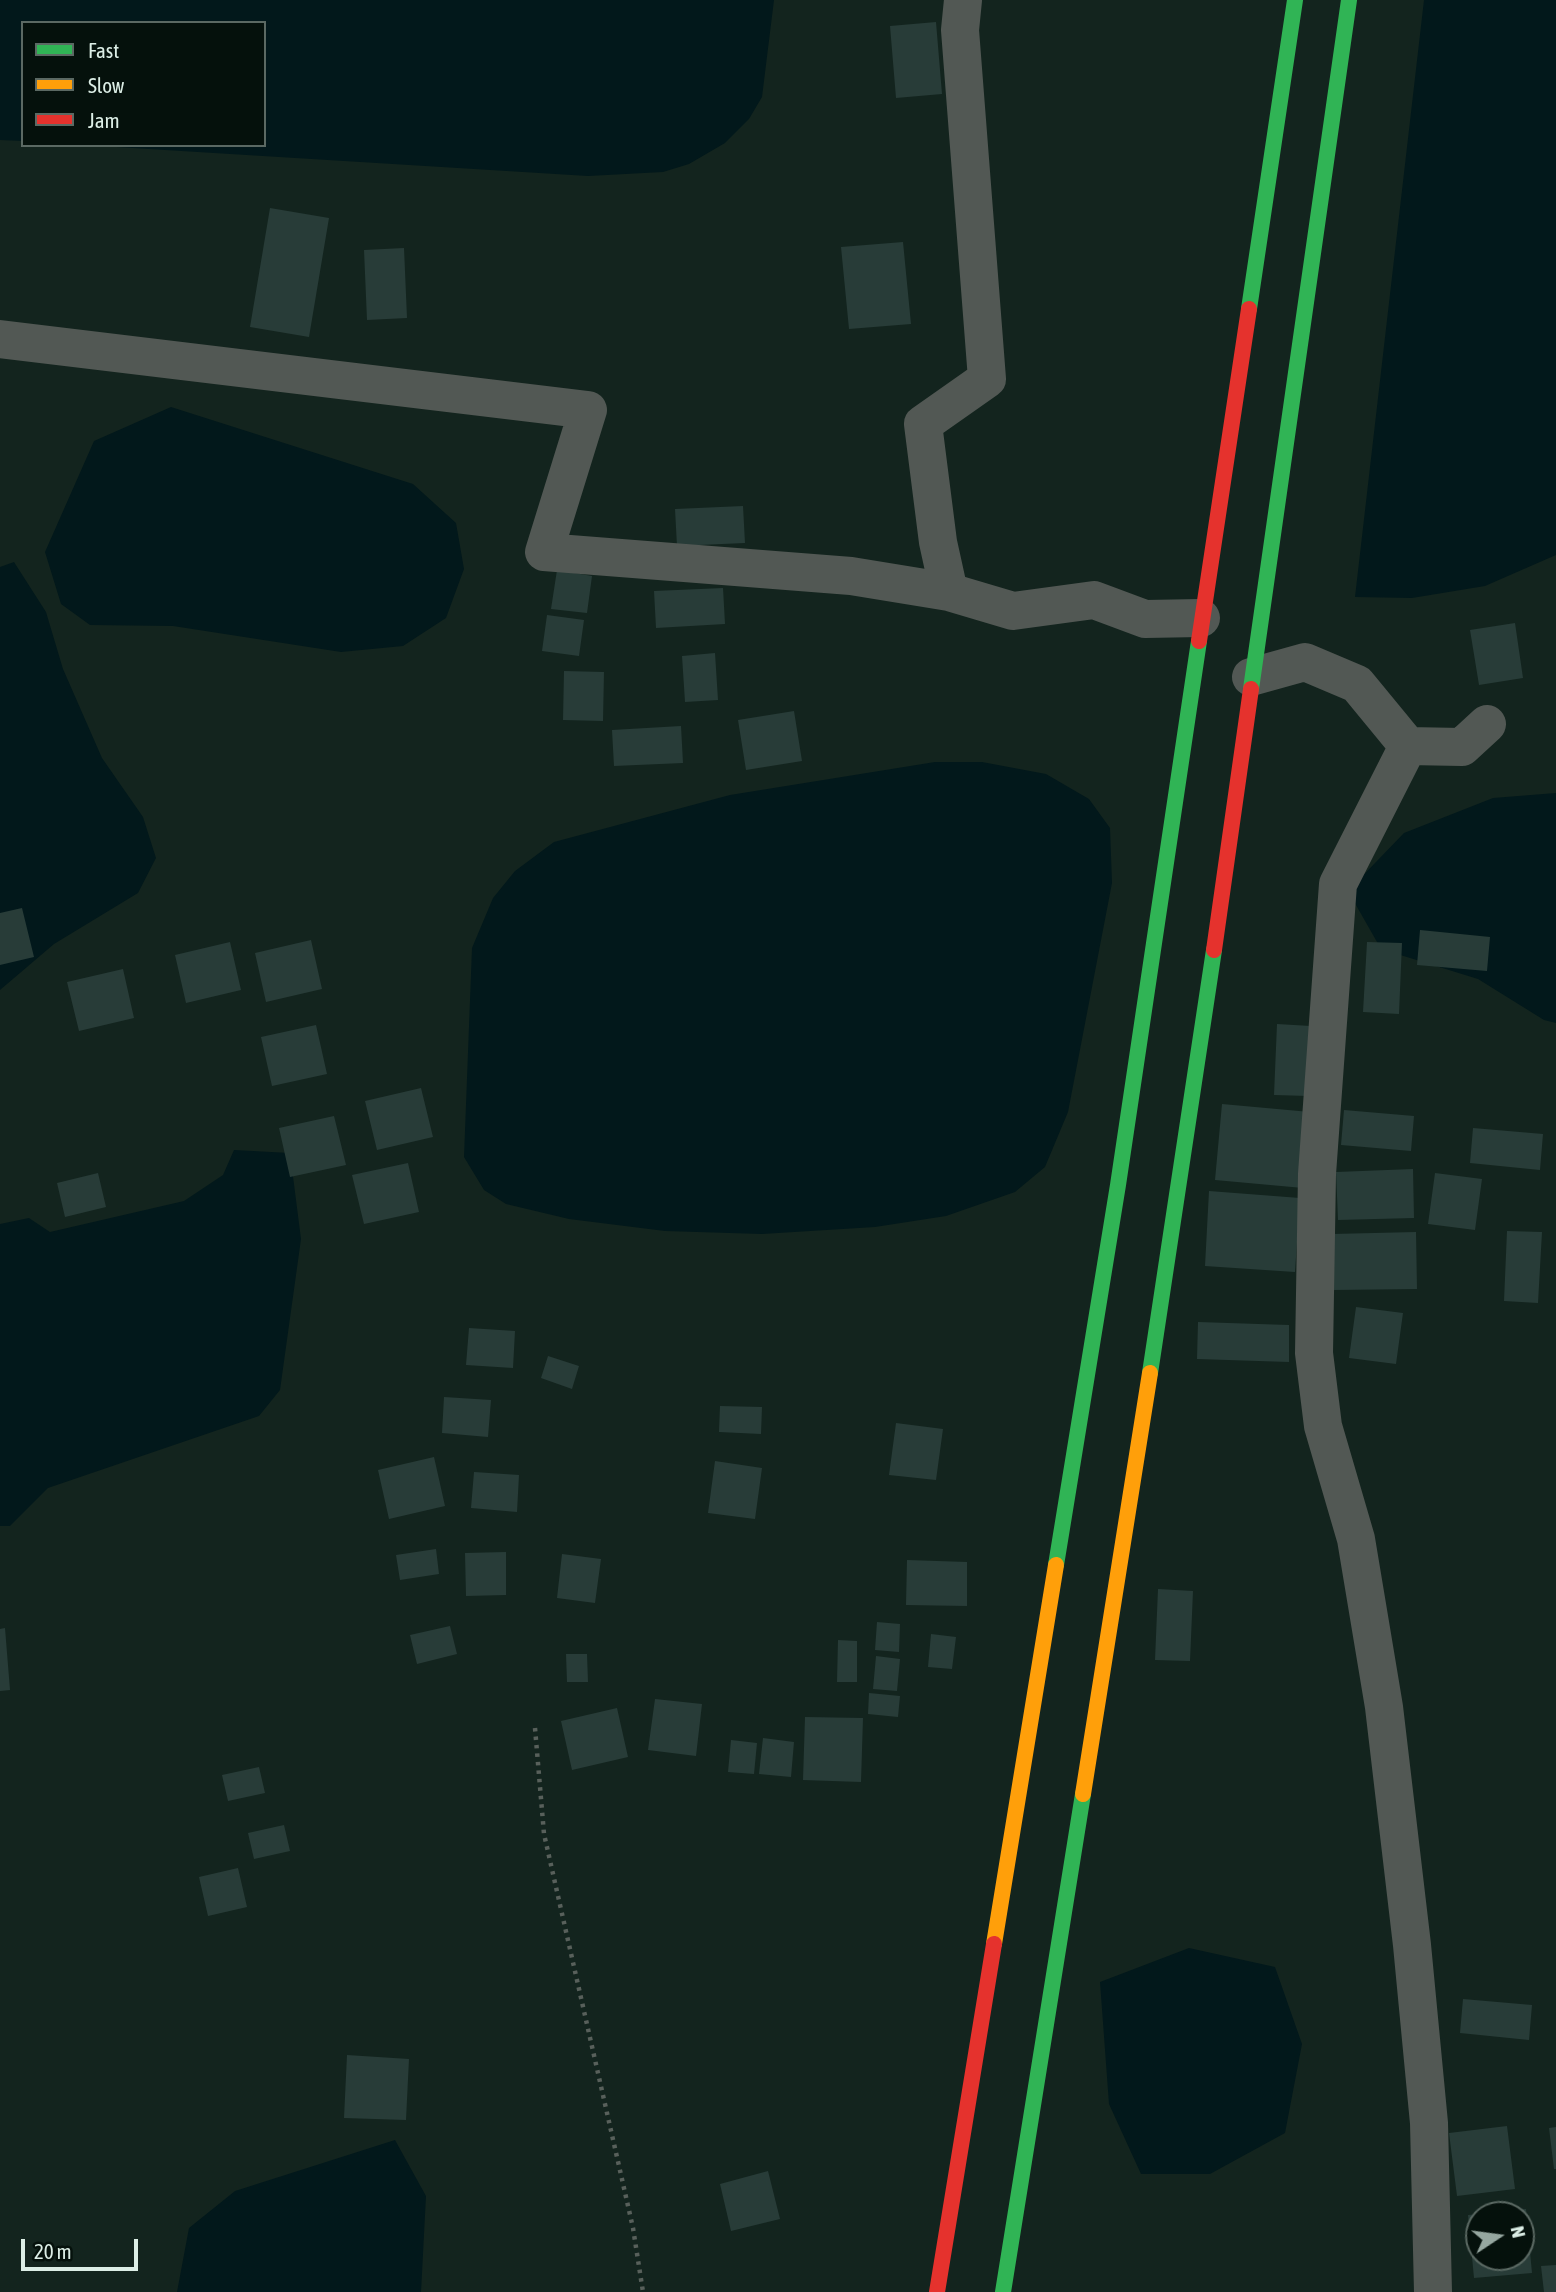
<!DOCTYPE html>
<html>
<head>
<meta charset="utf-8">
<style>
  body { margin:0 }
  #map { position:relative; width:1556px; height:2292px; overflow:hidden; background:#13241e; font-family:"Asap Condensed",sans-serif }
  canvas { display:block }
  .legend { position:absolute; left:21px; top:21px; width:245px; height:126px; box-sizing:border-box; background:#05110c; border:2px solid #5b6963; margin:0; padding:9px 12px; list-style:none; font-size:21px; color:#dceee6 }
  .legend li { display:flex; align-items:center; gap:14px; height:35px }
  .legend b { width:35px; border:2px solid #5b6963 }
  .north { position:absolute; left:1465px; top:2201px; width:70px; height:70px; box-sizing:border-box; background:#05110c; border:2px solid #5b6963; border-radius:50%; rotate:77deg; font-size:19px; font-weight:700; line-height:28px; text-align:center; color:#dceee6 }
  .north::after { content:''; display:block; margin:auto; width:24px; height:32px; background:#96a7a0; clip-path:polygon(50% 0,100% 100%,50% 72%,0 100%) }
  .scale { position:absolute; left:21px; top:2239px; width:117px; height:32px; box-sizing:border-box; border:4px solid #dceee6; border-top:0; padding-left:9px; font-size:21px; line-height:24px; white-space:nowrap; color:#dceee6; -webkit-text-stroke:5px #05110c; paint-order:stroke }
</style>
</head>
<body>
<div id="map">
<canvas width="1556" height="2292"></canvas>
<ul class="legend">
<li><b style="height:9px;background:#30b455"></b>Fast</li>
<li><b style="height:9px;background:#ff9f0a"></b>Slow</li>
<li><b style="height:9px;background:#e5322d"></b>Jam</li>
</ul>
<div class="north">N</div>
<div class="scale">20 m</div>
</div>
<script>
const ctx = document.querySelector('canvas').getContext('2d');
ctx.lineJoin = 'round';
function paint(path, color) {
  ctx.fillStyle = color;
  ctx.fill(path, 'evenodd');
}
function shape(rows) {
  const path = new Path2D();
  for (const r of rows) {
    path.moveTo(r[0], r[1]);
    for (let i = 2; i < r.length; i += 2) path.lineTo(r[i], r[i + 1]);
  }
  return path;
}
function stroke(path, color, width, dash) {
  ctx.strokeStyle = color;
  ctx.lineWidth = width;
  ctx.lineCap = dash ? 'butt' : 'round';
  ctx.setLineDash(dash || []);
  ctx.stroke(path);
}
paint(shape([
  [0,0,774,0,762,97,749,119,725,143,689,164,663,172,588,176,84,145,264,145,264,23,23,23,23,141,0,140],
  [1424,0,1556,0,1556,555,1485,586,1412,598,1355,597],
  [171,407,413,484,456,523,464,569,446,618,403,646,341,652,173,626,90,625,61,604,45,552,94,441],
  [14,562,46,612,63,669,102,758,143,817,156,858,138,893,54,944,0,990,0,567],
  [935,762,982,762,1046,774,1089,799,1110,828,1112,883,1068,1112,1045,1167,1015,1192,946,1216,875,1227,762,1234,665,1231,569,1219,506,1204,484,1190,464,1157,472,948,493,898,515,871,554,842,730,795],
  [1556,793,1556,1023,1544,1020,1478,979,1381,949,1348,891,1404,833,1493,798],
  [234,1150,290,1153,301,1239,280,1390,259,1416,48,1488,10,1526,0,1526,0,1224,29,1218,50,1232,184,1201,223,1175],
  [1189,1948,1275,1967,1302,2044,1285,2133,1210,2174,1141,2174,1109,2104,1100,1982],
  [395,2140,426,2196,421,2292,177,2292,189,2228,235,2191]
]), '#02181b');
paint(shape([
  [936,22,942,94,896,98,890,26],
  [270,208,329,218,309,337,250,327],
  [903,242,911,324,849,329,841,247],
  [404,248,407,318,367,320,364,250],
  [743,506,745,543,677,546,675,509],
  [557,570,592,576,587,613,551,609],
  [723,588,725,624,656,628,654,591],
  [547,615,584,620,579,656,542,651],
  [1515,623,1523,678,1479,685,1470,630],
  [715,653,718,700,685,702,682,656],
  [564,671,604,672,603,721,563,720],
  [794,711,802,761,746,770,738,720],
  [681,726,683,763,614,766,612,730],
  [22,908,34,957,0,965,0,913],
  [1420,930,1490,937,1487,971,1417,965],
  [311,940,322,989,266,1002,255,953],
  [230,942,241,990,186,1003,175,955],
  [1367,942,1402,943,1399,1014,1363,1012],
  [123,969,134,1018,79,1031,67,982],
  [1277,1024,1311,1026,1308,1096,1274,1095],
  [316,1025,327,1074,272,1086,261,1037],
  [421,1088,433,1137,377,1150,365,1101],
  [1222,1104,1310,1112,1303,1188,1215,1180],
  [1344,1110,1414,1116,1411,1151,1341,1145],
  [334,1116,346,1165,290,1177,279,1128],
  [1473,1128,1543,1134,1540,1170,1470,1163],
  [408,1163,419,1212,364,1224,352,1175],
  [1413,1169,1414,1218,1338,1220,1336,1172],
  [98,1173,106,1207,65,1217,57,1183],
  [1435,1173,1482,1179,1475,1230,1428,1224],
  [1209,1191,1300,1198,1295,1272,1205,1266],
  [1507,1231,1542,1232,1538,1303,1504,1301],
  [1416,1232,1417,1289,1334,1290,1332,1234],
  [1356,1307,1403,1313,1396,1364,1349,1358],
  [1198,1322,1289,1325,1289,1362,1197,1359],
  [469,1328,515,1331,513,1368,466,1365],
  [548,1356,579,1366,572,1389,541,1378],
  [444,1397,491,1400,488,1437,442,1433],
  [720,1406,762,1407,761,1434,719,1432],
  [896,1423,943,1429,936,1480,889,1475],
  [434,1457,445,1506,389,1519,378,1470],
  [715,1461,762,1468,755,1519,708,1513],
  [474,1472,519,1475,517,1512,471,1508],
  [436,1549,439,1574,400,1580,396,1555],
  [506,1552,506,1595,466,1596,465,1553],
  [562,1554,601,1559,595,1603,557,1598],
  [907,1560,967,1562,967,1606,906,1605],
  [1158,1589,1193,1591,1190,1661,1155,1660],
  [877,1622,900,1624,899,1652,875,1650],
  [450,1626,457,1654,417,1664,410,1635],
  [5,1628,10,1690,0,1691,0,1629],
  [931,1634,956,1637,952,1669,928,1667],
  [838,1640,857,1641,857,1682,837,1682],
  [566,1654,587,1654,588,1682,567,1682],
  [876,1656,900,1659,897,1691,873,1689],
  [869,1693,900,1696,898,1717,868,1714],
  [655,1699,702,1704,696,1756,648,1750],
  [617,1708,628,1757,572,1770,561,1721],
  [805,1717,863,1718,861,1782,803,1780],
  [763,1738,794,1742,791,1777,759,1774],
  [731,1740,757,1743,754,1774,728,1772],
  [259,1767,265,1793,228,1801,222,1775],
  [284,1825,290,1851,254,1859,248,1833],
  [238,1868,247,1907,208,1916,199,1877],
  [1463,1999,1532,2005,1529,2040,1460,2033],
  [347,2055,409,2059,406,2120,344,2118],
  [1507,2126,1515,2189,1457,2196,1449,2133],
  [1556,2127,1556,2169,1554,2169,1549,2128],
  [768,2171,780,2219,731,2231,720,2184],
  [1526,2209,1532,2273,1474,2278,1468,2215,1479,2214,1479,2257,1521,2257,1521,2215,1484,2213],
  [1556,2265,1556,2292,1544,2292,1541,2266]
]), '#283c38');
stroke(shape([
  [535,1728,544,1834,633,2228,643,2292]
]), '#58605b', 4.5, [3.5, 5]);
stroke(shape([
  [963,0,960,30,987,379,923,424,938,542,949,592,1013,611,1094,600,1145,619,1201,618],
  [0,339,588,410,544,552,851,576,949,592],
  [1251,677,1305,662,1357,684,1408,746,1338,884,1317,1174,1314,1353,1323,1426,1356,1539,1384,1707,1412,1945,1429,2123,1433,2292],
  [1408,746,1462,747,1487,724]
]), '#525854', 38);
stroke(shape([
  [1249,309,1295,0],
  [1251,689,1349,0],
  [1150,1373,1214,950],
  [1056,1565,1118,1185,1199,641],
  [1003,2292,1083,1794]
]), '#30b455', 16);
stroke(shape([
  [1083,1794,1150,1373],
  [994,1944,1056,1565]
]), '#ff9f0a', 16);
stroke(shape([
  [1199,641,1249,309],
  [1214,950,1251,689],
  [937,2292,994,1944]
]), '#e5322d', 16);
</script>
</body>
</html>
